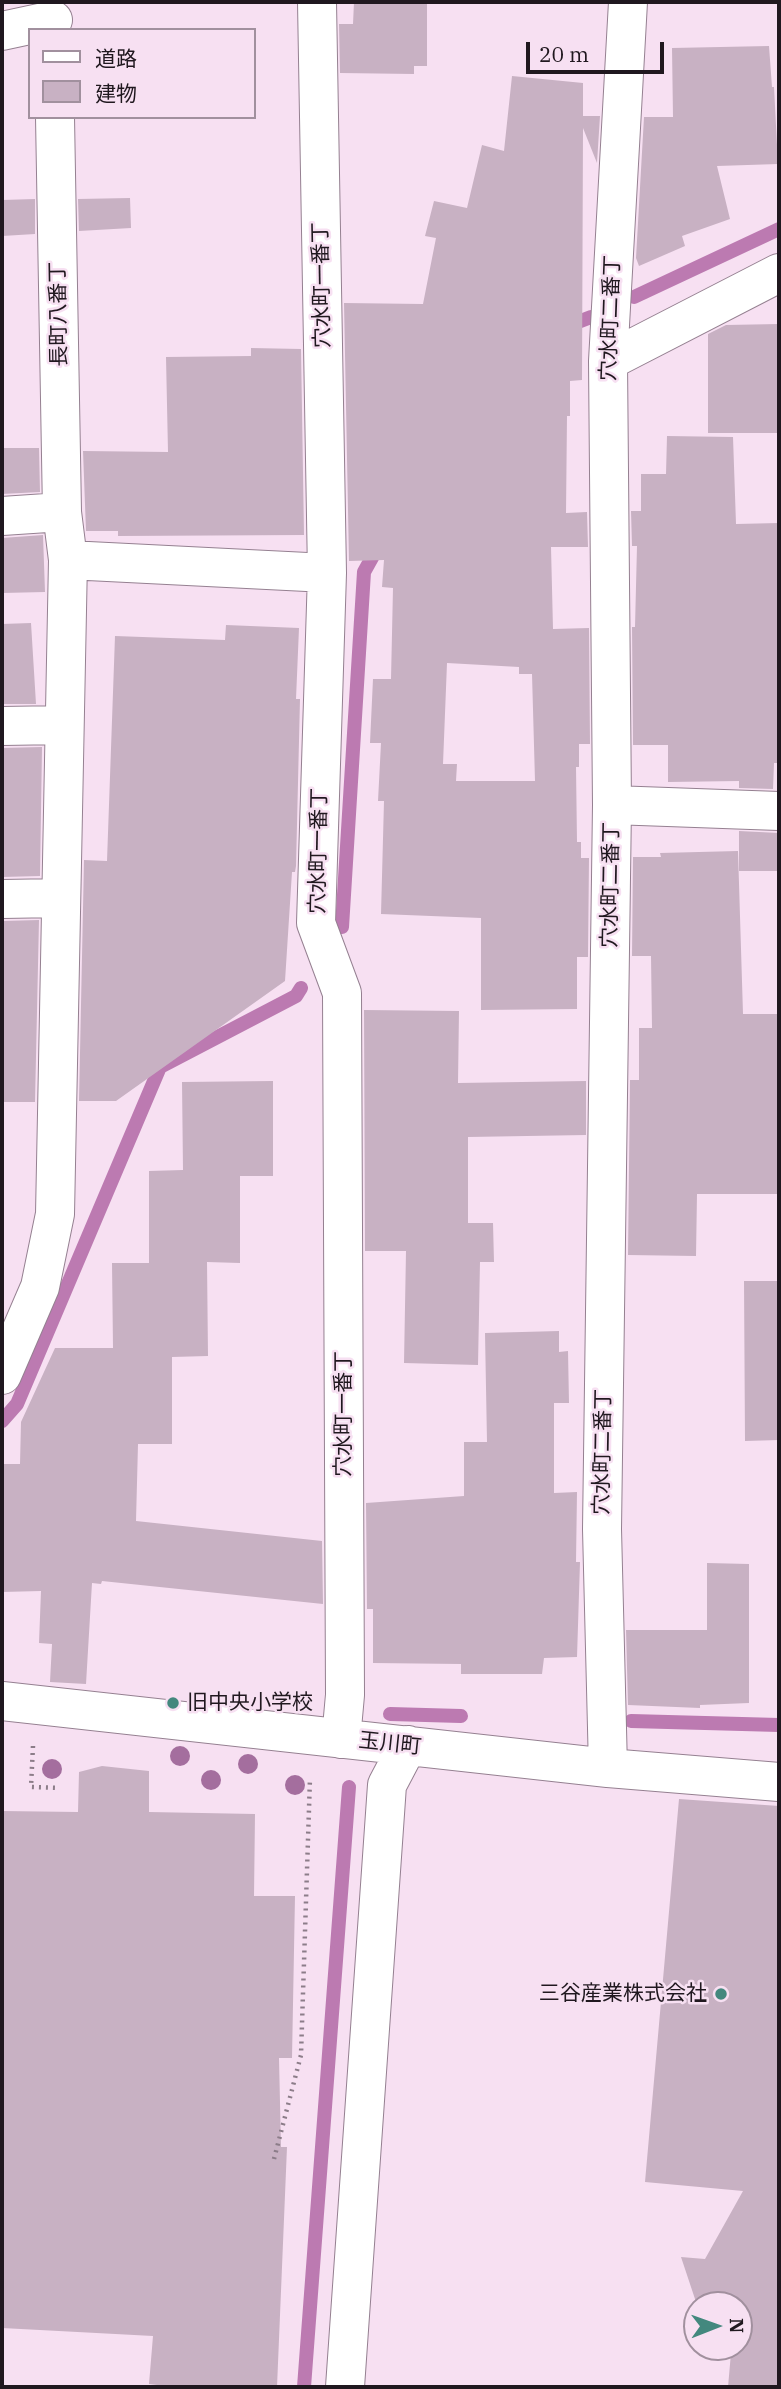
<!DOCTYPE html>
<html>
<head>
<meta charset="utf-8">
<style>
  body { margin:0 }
  #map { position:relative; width:781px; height:2389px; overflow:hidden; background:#f7e0f2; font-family:"IBM Plex Serif","Noto Sans JP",serif }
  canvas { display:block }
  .frame { position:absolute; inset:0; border:4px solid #20181f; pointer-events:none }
  .legend { position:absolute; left:28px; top:28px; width:228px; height:91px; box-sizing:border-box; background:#f7e0f2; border:2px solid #a1909e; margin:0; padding:9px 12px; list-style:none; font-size:21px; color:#20181f }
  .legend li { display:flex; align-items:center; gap:14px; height:35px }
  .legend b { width:35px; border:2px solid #a1909e }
  .north { position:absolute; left:683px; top:2291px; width:70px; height:70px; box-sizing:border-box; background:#f7e0f2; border:2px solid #a1909e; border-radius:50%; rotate:89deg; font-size:19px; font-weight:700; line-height:28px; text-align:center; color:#20181f }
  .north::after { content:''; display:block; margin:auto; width:24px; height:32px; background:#43887e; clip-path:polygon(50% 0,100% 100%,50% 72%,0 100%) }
  .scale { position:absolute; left:526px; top:42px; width:138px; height:32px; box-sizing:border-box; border:4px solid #20181f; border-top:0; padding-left:9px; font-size:21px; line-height:24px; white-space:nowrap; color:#20181f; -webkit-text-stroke:5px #f7e0f2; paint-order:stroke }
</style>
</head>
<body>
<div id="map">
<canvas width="781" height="2389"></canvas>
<div class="frame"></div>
<ul class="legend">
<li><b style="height:9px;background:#fff"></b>道路</li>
<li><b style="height:19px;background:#c8b1c3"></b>建物</li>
</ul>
<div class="north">N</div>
<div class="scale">20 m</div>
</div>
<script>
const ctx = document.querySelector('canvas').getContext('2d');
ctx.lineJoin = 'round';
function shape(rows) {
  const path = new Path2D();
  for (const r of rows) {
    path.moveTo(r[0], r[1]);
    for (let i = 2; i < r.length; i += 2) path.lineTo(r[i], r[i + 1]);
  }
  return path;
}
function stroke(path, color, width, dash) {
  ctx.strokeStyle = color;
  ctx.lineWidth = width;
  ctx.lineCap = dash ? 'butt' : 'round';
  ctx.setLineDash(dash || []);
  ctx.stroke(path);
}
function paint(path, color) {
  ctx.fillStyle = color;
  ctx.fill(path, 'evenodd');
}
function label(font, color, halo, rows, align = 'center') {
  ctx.font = font + ' "IBM Plex Serif","Noto Sans JP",serif';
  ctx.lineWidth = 5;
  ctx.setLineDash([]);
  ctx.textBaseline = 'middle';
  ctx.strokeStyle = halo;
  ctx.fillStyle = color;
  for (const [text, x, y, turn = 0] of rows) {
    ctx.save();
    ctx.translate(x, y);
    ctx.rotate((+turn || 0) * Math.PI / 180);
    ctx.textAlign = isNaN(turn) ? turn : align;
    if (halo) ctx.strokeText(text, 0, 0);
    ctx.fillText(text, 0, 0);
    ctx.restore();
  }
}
stroke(shape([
  [634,297,779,229],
  [565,327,591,317],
  [342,927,364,572,379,545],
  [2,1421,17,1404,160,1067,296,996,301,988],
  [390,1714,461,1716],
  [631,1721,779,1725],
  [304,2387,349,1787]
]), '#bc7ab1', 14);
paint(shape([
  [354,2,427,2,427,66,414,66,414,74,340,73,339,24,353,24],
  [769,46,772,87,774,87,778,164,717,166,730,219,682,236,685,246,639,266,636,258,644,117,673,117,672,48],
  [512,76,583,83,583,116,600,116,597,163,583,128,582,380,570,381,570,416,567,416,566,513,587,512,588,547,551,547,553,629,589,628,590,744,579,744,579,767,576,767,577,842,581,842,581,858,589,858,588,957,577,957,577,1009,481,1010,481,918,381,914,384,801,378,801,381,743,370,743,373,679,391,679,393,588,382,587,384,560,349,561,344,303,423,304,436,238,425,236,434,201,467,208,482,145,504,151],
  [447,663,519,667,519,674,532,674,535,781,456,781,457,764,443,764],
  [130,198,131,228,79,231,78,199],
  [35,199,35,234,2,236,2,200],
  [779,324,779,433,708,433,708,334,726,325],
  [251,348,301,349,304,535,118,536,118,531,86,531,83,451,168,452,166,357,251,356],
  [667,436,733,437,736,524,779,523,779,763,774,763,773,789,739,788,739,781,668,782,668,745,633,745,632,627,635,627,637,546,632,546,631,511,641,511,641,474,666,474],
  [2,448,39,448,40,492,2,494],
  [43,535,45,592,2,593,2,538],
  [31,623,36,704,2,704,2,624],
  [226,625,299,628,296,699,300,699,296,866,295,872,292,872,285,981,116,1101,79,1101,84,860,107,861,115,636,225,640],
  [42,747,40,876,2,877,2,748],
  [739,831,779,833,779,871,739,871],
  [738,851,743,1014,779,1014,779,1194,697,1194,696,1256,628,1255,630,1080,639,1080,639,1028,652,1028,651,956,632,956,633,857,661,857,660,853],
  [39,920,35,1102,2,1102,2,921],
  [364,1010,459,1011,458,1083,586,1081,586,1135,468,1137,468,1223,493,1223,494,1262,480,1262,478,1365,404,1363,406,1251,365,1251],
  [273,1081,273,1176,240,1176,240,1263,207,1262,208,1356,172,1357,172,1444,138,1444,136,1521,322,1541,323,1604,102,1581,101,1584,92,1583,86,1684,50,1682,52,1644,39,1643,41,1591,2,1592,2,1464,20,1464,21,1422,55,1348,113,1348,112,1263,149,1263,149,1171,183,1170,182,1082],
  [744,1281,779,1281,779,1440,745,1441],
  [559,1331,559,1352,568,1351,569,1403,554,1403,554,1493,577,1492,576,1562,580,1562,577,1657,544,1658,542,1674,461,1674,461,1664,373,1663,373,1609,367,1609,366,1503,464,1496,464,1442,487,1442,485,1333],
  [707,1563,749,1564,749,1703,700,1705,700,1708,628,1705,626,1630,707,1630],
  [102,1766,149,1771,149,1812,255,1814,254,1896,295,1896,292,2058,279,2058,281,2147,287,2147,277,2387,157,2387,157,2385,149,2384,153,2336,2,2328,2,1811,78,1812,79,1772],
  [679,1799,779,1806,779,2387,728,2387,731,2353,712,2351,711,2347,739,2347,739,2305,697,2305,681,2257,705,2259,743,2191,645,2182]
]), '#c8b1c3');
const minor = shape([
  [317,2,327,573,316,923,342,993,345,1695,341,1739],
  [2,31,53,20],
  [608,361,779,273],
  [2,516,62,512],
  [68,560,327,573],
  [2,726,64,725],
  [612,805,779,811],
  [2,899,61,898],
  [2,1375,40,1287,55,1214,68,560,62,512,55,117],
  [2,1701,608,1768,779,1782],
  [608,1768,602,1529,612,805,608,361,628,2],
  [345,2387,387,1785,408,1745]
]);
stroke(minor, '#958091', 40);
stroke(shape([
  [33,1746,31,1787,59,1788],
  [274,2159,301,2055,310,1778]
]), '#8c7d89', 4.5, [2, 5]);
stroke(minor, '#fff', 38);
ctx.fillStyle = '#a46e9e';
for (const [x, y] of [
  [180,1756],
  [248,1764],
  [52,1769],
  [211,1780],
  [295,1785]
]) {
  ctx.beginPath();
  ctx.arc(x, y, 10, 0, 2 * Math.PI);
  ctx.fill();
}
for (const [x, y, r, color] of [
  [173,1703,7,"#43887e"],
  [721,1994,7,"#43887e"]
]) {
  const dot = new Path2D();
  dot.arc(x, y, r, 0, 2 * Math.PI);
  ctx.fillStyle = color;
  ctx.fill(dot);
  stroke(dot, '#f7e0f2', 2.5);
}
label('21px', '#20181f', '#f7e0f2', [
  ["穴水町一番丁",322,285,-91],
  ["長町八番丁",59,314,-91],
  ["穴水町二番丁",611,318,-88],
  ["穴水町一番丁",319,851,-89],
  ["穴水町二番丁",611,885,-89],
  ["穴水町一番丁",344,1414,-90],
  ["穴水町二番丁",603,1452,-89],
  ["玉川町",390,1744,6]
]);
label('21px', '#20181f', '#f7e0f2', [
  ["旧中央小学校",187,1703],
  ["三谷産業株式会社",707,1994,"right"]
], 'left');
</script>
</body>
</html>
